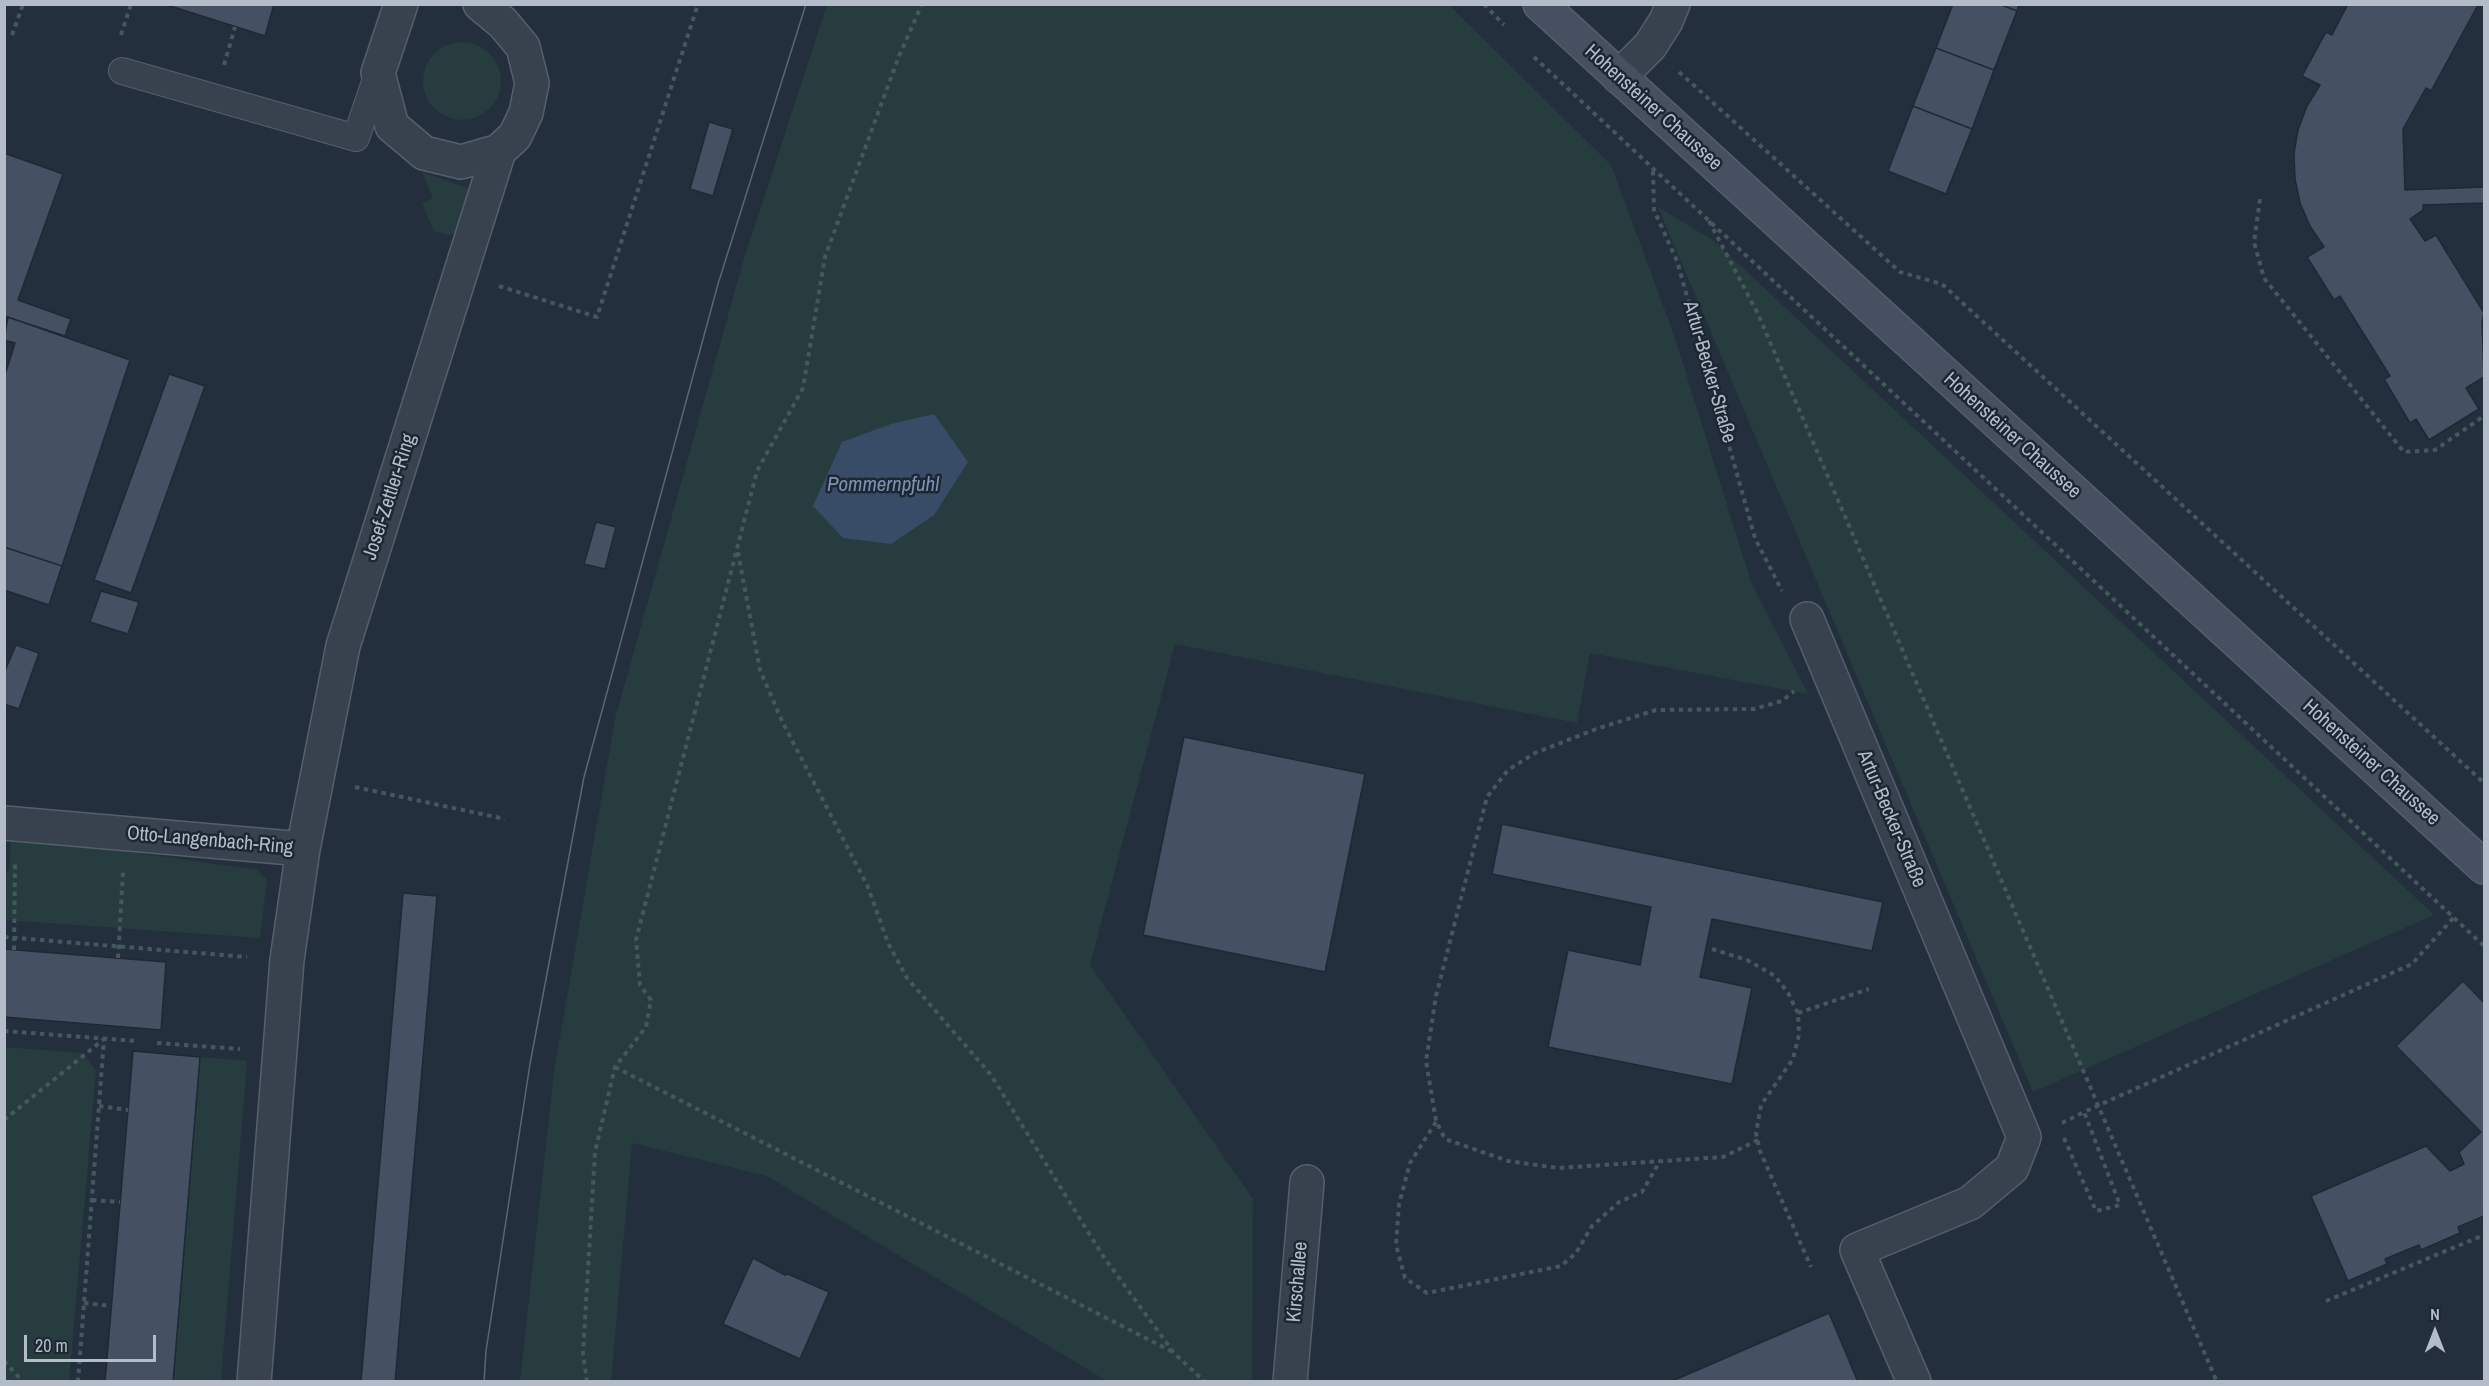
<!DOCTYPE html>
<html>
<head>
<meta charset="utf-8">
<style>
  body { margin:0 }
  #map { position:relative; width:2489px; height:1386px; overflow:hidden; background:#242f3e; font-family:"Archivo Narrow",sans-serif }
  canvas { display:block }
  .frame { position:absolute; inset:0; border:6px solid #b4bcc9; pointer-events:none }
  .north { position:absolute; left:2405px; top:1302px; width:60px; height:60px; -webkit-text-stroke:4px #1d2633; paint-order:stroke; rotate:0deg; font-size:16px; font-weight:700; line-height:24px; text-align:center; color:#b4bcc9 }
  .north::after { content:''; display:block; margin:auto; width:21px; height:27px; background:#b4bcc9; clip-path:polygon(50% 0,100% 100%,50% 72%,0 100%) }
  .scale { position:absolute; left:24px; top:1335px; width:132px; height:27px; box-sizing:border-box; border:3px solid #b4bcc9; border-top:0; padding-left:8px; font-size:18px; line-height:21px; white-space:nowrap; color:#b4bcc9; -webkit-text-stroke:4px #1d2633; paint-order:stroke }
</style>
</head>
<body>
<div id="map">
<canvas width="2489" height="1386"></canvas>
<div class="frame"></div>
<div class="north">N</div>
<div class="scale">20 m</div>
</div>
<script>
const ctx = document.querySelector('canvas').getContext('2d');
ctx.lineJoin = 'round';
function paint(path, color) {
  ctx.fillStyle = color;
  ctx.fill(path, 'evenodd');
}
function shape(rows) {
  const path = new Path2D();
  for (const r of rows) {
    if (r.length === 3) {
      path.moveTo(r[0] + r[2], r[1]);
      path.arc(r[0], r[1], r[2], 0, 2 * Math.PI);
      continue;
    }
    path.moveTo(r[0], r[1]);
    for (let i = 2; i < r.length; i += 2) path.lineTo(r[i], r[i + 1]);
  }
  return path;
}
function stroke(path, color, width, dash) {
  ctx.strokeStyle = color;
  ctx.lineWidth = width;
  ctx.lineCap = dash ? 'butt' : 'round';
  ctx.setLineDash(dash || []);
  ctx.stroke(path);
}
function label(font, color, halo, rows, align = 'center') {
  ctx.font = font + ' "Archivo Narrow",sans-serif';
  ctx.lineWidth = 5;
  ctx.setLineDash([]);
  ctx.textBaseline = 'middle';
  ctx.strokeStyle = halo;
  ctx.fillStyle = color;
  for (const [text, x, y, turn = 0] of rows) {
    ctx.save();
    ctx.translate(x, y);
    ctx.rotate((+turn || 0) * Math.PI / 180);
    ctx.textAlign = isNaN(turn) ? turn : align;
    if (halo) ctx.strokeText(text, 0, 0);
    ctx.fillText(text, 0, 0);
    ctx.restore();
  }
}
paint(shape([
  [827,5,1449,5,1611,165,1674,335,1751,582,1808,694,1590,653,1577,723,1175,644,1090,965,1253,1199,1252,1381,1107,1381,767,1176,632,1143,611,1381,520,1382,554,1072,615,719,743,262],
  [462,81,39],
  [422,172,470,189,461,231,449,235,434,231,422,204,433,198],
  [1658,207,1714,241,2434,915,2033,1092],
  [11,835,257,870,267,880,260,938,5,920,4,872,9,872],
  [5,1047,82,1053,96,1071,69,1381,5,1381],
  [200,1057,247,1061,221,1381,173,1381]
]), '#263c3f');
paint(shape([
  [934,414,968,462,934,515,891,544,843,538,813,506,842,442,891,424]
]), '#394c67');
const building = shape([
  [164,4,274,4,265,36,164,4],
  [1953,4,1999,4,2017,11,1994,70,1936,48,1953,4],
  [1999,4,2019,4,2017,11,1999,4],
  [2348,4,2478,5,2431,91,2426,88,2403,129,2405,190,2484,187,2484,203,2423,205,2423,210,2410,219,2425,241,2436,235,2484,313,2482,322,2484,377,2466,388,2479,409,2429,440,2416,419,2410,423,2384,379,2390,376,2340,296,2334,300,2307,257,2324,247,2310,226,2300,203,2295,179,2294,154,2298,130,2307,106,2320,85,2302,76,2326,32,2332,35,2348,4],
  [1936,48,1994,70,1972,129,1913,106,1936,48],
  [1913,106,1972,129,1946,194,1888,171,1913,106],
  [709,122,733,129,713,196,690,189,709,122],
  [4,153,63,174,18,300,71,319,65,336,4,316,4,153],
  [8,317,130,360,62,566,4,547,4,378,15,343,4,340,8,317],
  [169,374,205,386,131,593,94,580,169,374],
  [596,522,616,527,605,569,584,564,596,522],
  [4,547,62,566,49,605,4,590,4,547],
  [101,591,139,602,128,634,90,622,101,591],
  [16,645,39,653,19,709,4,704,4,673,16,645],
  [1184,737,1365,774,1325,972,1143,935,1184,737],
  [1502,824,1883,902,1872,951,1712,919,1700,977,1752,988,1732,1084,1548,1047,1568,950,1640,965,1651,907,1492,874,1502,824],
  [403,893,437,896,395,1382,361,1382,403,893],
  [4,949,166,962,161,1030,4,1017,4,949],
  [2463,981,2484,1003,2484,1216,2458,1227,2460,1233,2421,1250,2419,1245,2385,1259,2387,1264,2348,1281,2311,1196,2426,1146,2450,1171,2464,1164,2459,1152,2481,1132,2396,1046,2463,981],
  [133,1051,200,1057,173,1382,105,1382,133,1051],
  [753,1258,785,1275,788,1274,829,1292,800,1359,723,1324,753,1258],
  [1829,1313,1858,1382,1670,1382,1829,1313]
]);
paint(building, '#455162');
stroke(building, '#1f2835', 1.5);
const lane = shape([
  [122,71,356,138,378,73]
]);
const street = shape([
  [401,4,378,73,392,126,424,153,461,162,499,151,515,136,526,113,532,83,523,47,503,23,480,4],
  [1619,77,1650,46,1666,21,1673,4],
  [1807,619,2024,1137,2012,1168,1970,1203,1857,1250,1914,1382],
  [4,823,303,849],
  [254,1382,287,960,303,849,343,646,499,151],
  [1290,1382,1307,1182]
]);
const secondary = shape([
  [1540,4,2484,867]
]);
stroke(lane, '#565f6c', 28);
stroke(street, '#565f6c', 36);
stroke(secondary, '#565f6c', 36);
stroke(shape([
  [1484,4,1504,25],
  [12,35,23,4],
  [121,35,131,4],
  [1534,57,2484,946],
  [224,65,235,27],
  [1679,72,1900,272,1942,284,2484,783],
  [1653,171,1654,210,1677,261,1755,538,1782,591],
  [2260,199,2254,242,2264,278,2404,452,2435,450,2484,416],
  [1709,221,1758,314,2217,1382],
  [499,286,597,317,698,4],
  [738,552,760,670,782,721,868,887,888,943,907,978,991,1075,1103,1256,1174,1353,1205,1382],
  [355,787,505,819],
  [4,937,247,957],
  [1712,949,1747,960,1775,976,1788,993,1798,1013,1799,1035,1793,1059,1761,1105,1756,1133,1760,1151,1811,1267],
  [14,950,15,864],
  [118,958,123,872],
  [1798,1013,1869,989],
  [4,1031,137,1041],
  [157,1043,240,1049],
  [615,1067,1173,1352],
  [99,1106,128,1110],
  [4,1120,104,1039],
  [1436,1122,1410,1163,1399,1204,1396,1245,1405,1278,1427,1293,1561,1266,1576,1253,1592,1226,1619,1202,1642,1192,1660,1161],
  [2062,1123,2084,1112],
  [2064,1138,2096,1211,2120,1205,2084,1112,2412,964,2455,916],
  [1758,1140,1723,1157,1558,1168,1508,1161,1445,1139,1436,1121,1426,1061,1436,996,1487,797,1508,770,1535,753,1596,729,1656,710,1754,709,1782,701,1794,691],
  [92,1200,120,1202],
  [2326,1301,2484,1235],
  [84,1303,111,1306],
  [4,1361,23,1382],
  [78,1382,104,1039],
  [587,1382,583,1353,595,1152,615,1067,646,1027,651,1000,640,985,636,940,757,471,803,388,825,257,899,56,922,4]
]), '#44595c', 4, [4.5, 4.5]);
stroke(lane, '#38414e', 26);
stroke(street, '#38414e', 33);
stroke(secondary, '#465061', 33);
stroke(shape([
  [484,1382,486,1351,530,1064,584,777,718,284,806,4]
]), '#5a6575', 1.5);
label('20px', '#b4bcc9', '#1d2633', [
  ["Hohensteiner Chaussee",1653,108,42],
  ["Artur-Becker-Straße",1709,372,74],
  ["Hohensteiner Chaussee",2012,436,42],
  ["Josef-Zettler-Ring",390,497,-72],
  ["Hohensteiner Chaussee",2371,763,42],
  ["Artur-Becker-Straße",1891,819,67],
  ["Otto-Langenbach-Ring",210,841,5],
  ["Kirschallee",1298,1282,-85]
]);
label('italic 21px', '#7c92b1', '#1d2633', [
  ["Pommernpfuhl",883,485]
]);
</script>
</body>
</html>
